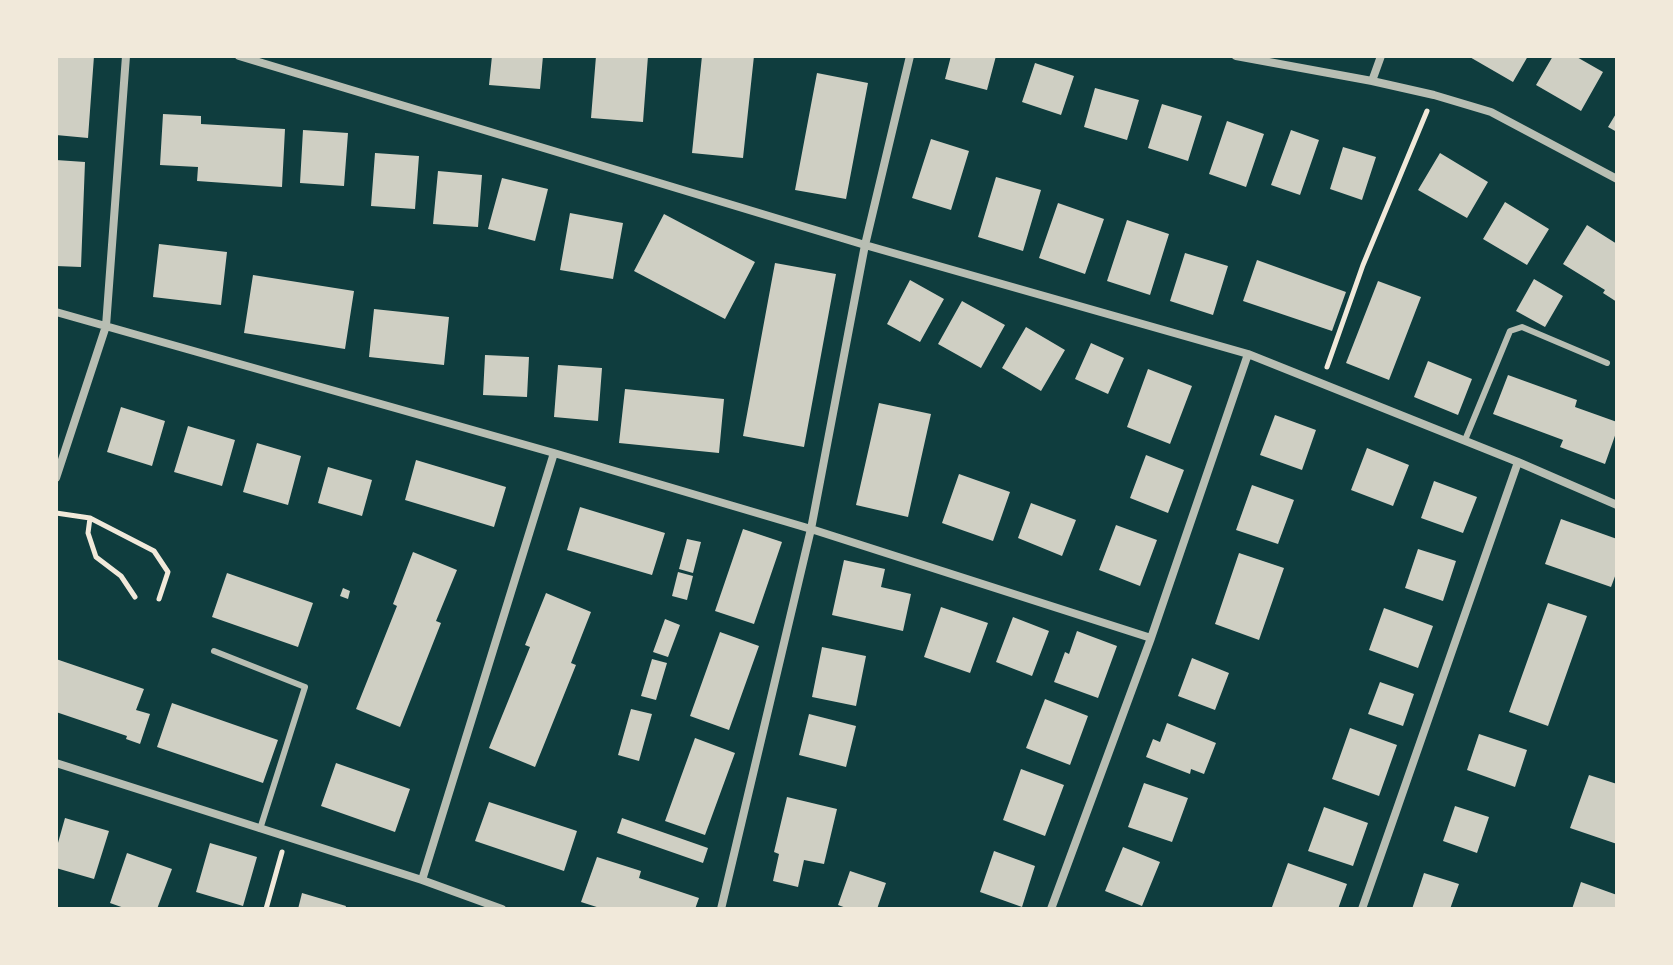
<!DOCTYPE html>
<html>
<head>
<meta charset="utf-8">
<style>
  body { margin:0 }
  #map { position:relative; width:1673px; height:965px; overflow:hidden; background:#0f3d3e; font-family:"Space Grotesk",sans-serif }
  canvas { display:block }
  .frame { position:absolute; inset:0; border:58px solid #f1e9da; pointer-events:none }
</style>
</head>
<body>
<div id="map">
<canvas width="1673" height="965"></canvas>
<div class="frame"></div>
</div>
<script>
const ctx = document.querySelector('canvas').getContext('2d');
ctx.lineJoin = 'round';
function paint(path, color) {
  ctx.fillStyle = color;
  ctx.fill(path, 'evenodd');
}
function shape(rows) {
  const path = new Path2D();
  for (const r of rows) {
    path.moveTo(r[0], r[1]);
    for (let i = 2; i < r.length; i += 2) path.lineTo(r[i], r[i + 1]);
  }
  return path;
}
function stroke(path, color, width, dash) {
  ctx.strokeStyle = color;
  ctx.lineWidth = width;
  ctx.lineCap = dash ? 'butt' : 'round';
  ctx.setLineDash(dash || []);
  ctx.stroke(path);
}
paint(shape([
  [56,56,94,56,88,138,56,135],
  [492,56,543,56,540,89,489,85],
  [596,56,648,56,643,122,591,118],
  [702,56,754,56,743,158,692,153],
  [951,56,996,56,987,90,945,79],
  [1468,56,1528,56,1513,82],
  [1553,56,1575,56,1603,72,1581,111,1536,85],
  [1035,63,1074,76,1061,115,1022,102],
  [817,73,868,83,846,199,795,190],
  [1095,88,1139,100,1127,140,1084,127],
  [1162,104,1202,116,1188,161,1148,148],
  [1617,112,1617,132,1608,127],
  [163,114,201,116,201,124,285,129,282,187,197,181,198,167,160,165],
  [1227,121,1264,134,1246,187,1209,174],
  [303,130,348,133,344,186,300,183],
  [1291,130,1319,140,1300,195,1271,185],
  [931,139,969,151,951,210,912,198],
  [1343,147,1376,157,1362,200,1330,189],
  [375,153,419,156,415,209,371,206],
  [1440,153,1488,182,1467,218,1418,190],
  [56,160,85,162,81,267,56,266],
  [438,171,482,175,478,227,433,224],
  [996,177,1041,190,1023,251,978,237],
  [502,178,548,189,535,241,488,229],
  [1505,202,1549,229,1527,265,1483,239],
  [1058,203,1104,219,1085,274,1039,258],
  [570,213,623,223,613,279,560,270],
  [664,214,755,262,725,319,634,271],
  [1127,220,1169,234,1150,295,1107,281],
  [1587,225,1617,244,1617,302,1603,293,1605,290,1563,264],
  [159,244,227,252,221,305,153,297],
  [1185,253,1228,266,1213,315,1170,301],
  [1257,260,1346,292,1332,331,1243,301],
  [775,263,836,274,804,447,743,436],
  [253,275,354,291,345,349,244,333],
  [1534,279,1563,296,1545,327,1516,311],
  [910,280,944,299,920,342,887,324],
  [1378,281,1421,297,1389,380,1346,363],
  [962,301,1005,325,981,368,938,344],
  [374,309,449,317,444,365,369,357],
  [1026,327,1065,350,1041,391,1002,368],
  [1091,343,1124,358,1108,394,1075,379],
  [485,355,529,357,527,397,483,395],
  [1428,361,1472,379,1458,415,1414,397],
  [558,365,602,368,598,421,554,417],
  [1148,369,1192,386,1170,444,1127,427],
  [1508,375,1577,400,1575,407,1617,422,1617,430,1605,464,1560,447,1563,440,1493,414],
  [625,389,724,399,719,453,619,443],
  [879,403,931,414,908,517,856,505],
  [121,407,165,421,152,466,107,452],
  [1275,415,1316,430,1302,470,1260,455],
  [188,426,235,440,222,486,174,472],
  [257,443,301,456,288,505,243,492],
  [1367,448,1409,465,1393,506,1351,490],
  [1146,455,1184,470,1168,513,1130,498],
  [416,460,506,487,494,527,405,500],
  [328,467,372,480,362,516,318,503],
  [959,474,1010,492,993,541,942,523],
  [1434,481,1477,497,1463,533,1421,518],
  [1252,485,1294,500,1278,544,1236,530],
  [1031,503,1076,520,1062,556,1018,538],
  [580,507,665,533,652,575,567,550],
  [1561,519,1617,539,1617,571,1611,587,1545,564],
  [1116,525,1157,540,1140,586,1099,570],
  [743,529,782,542,754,624,715,611],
  [687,539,701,542,693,573,679,569],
  [1418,549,1456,561,1443,601,1405,588],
  [413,552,457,570,436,621,441,623,400,727,356,709,397,606,393,604],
  [1239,553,1284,568,1259,640,1215,624],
  [844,560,885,569,881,587,911,594,903,631,832,615],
  [678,572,693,576,687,600,672,596],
  [227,573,313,603,298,647,212,617],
  [343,588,350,591,348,599,340,596],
  [546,593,591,612,571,663,576,665,535,767,489,748,530,647,525,645],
  [1548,603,1587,616,1548,726,1509,712],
  [941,607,988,623,970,673,924,657],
  [1384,608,1433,626,1418,668,1369,650],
  [1013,617,1049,631,1032,676,996,662],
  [665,619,680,625,668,657,653,652],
  [1077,631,1117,646,1098,698,1054,682,1065,652,1069,654],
  [720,632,759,646,729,730,690,716],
  [822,647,866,656,856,706,812,697],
  [1192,658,1229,673,1215,710,1178,696],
  [56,659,144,689,136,710,150,714,140,744,126,739,127,736,56,712],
  [652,659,667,663,656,700,641,696],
  [1380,682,1414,694,1403,726,1368,714],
  [1045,699,1088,716,1070,765,1026,748],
  [172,703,278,740,263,783,157,747],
  [631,709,652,714,639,761,618,755],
  [809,714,856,726,846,767,799,755],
  [1167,723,1216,743,1204,774,1191,769,1190,774,1146,757,1153,739,1160,742],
  [1350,728,1397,745,1379,796,1332,779],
  [1479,734,1527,750,1515,787,1467,770],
  [695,738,735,753,705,835,665,821],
  [336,763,410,789,395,832,321,806],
  [1021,769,1064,785,1045,836,1003,820],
  [1589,775,1617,784,1617,844,1570,828],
  [1144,783,1188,798,1172,842,1128,827],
  [787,797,837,809,824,864,804,860,798,887,773,881,779,854,774,852],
  [489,802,577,831,564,871,475,841],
  [1455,806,1489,817,1477,853,1443,841],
  [1324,807,1368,823,1353,866,1308,851],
  [65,818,109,831,94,879,56,868,56,850],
  [622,818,708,848,703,863,617,833],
  [210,843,257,857,243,906,196,892],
  [1123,847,1160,862,1142,906,1105,891],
  [994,851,1035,866,1022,907,980,892],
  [127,853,172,869,157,909,127,909,110,903],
  [597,857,641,871,639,878,699,898,695,909,603,909,581,902],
  [1288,863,1347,884,1338,909,1279,909,1272,907],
  [850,871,886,883,877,909,849,909,838,905],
  [1424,873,1459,884,1450,909,1412,909],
  [1581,882,1617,895,1617,909,1572,909],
  [302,893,346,906,345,909,298,909]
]), '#cfcfc3');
stroke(shape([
  [1327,367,1363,265,1427,111],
  [56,513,90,518,88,533,96,557,121,576,135,597],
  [90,518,154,551,168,572,159,599],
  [266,909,282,852]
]), '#f1e9da', 5);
stroke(shape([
  [1465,440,1510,331,1522,327,1607,363],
  [214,651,305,687,260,829]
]), '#b8beb3', 6);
stroke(shape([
  [239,56,865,245,1248,354,1518,462,1617,505],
  [1236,56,1372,81,1434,95,1491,112,1617,179],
  [1372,81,1381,56],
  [56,312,554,453,811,529,1151,638],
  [56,478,106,326,126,56],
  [56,763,422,880,502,909],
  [422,880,554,453],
  [721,909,811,529,865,245,910,56],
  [1051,909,1151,638,1248,354],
  [1362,909,1518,462]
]), '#b8beb3', 8);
</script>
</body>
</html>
